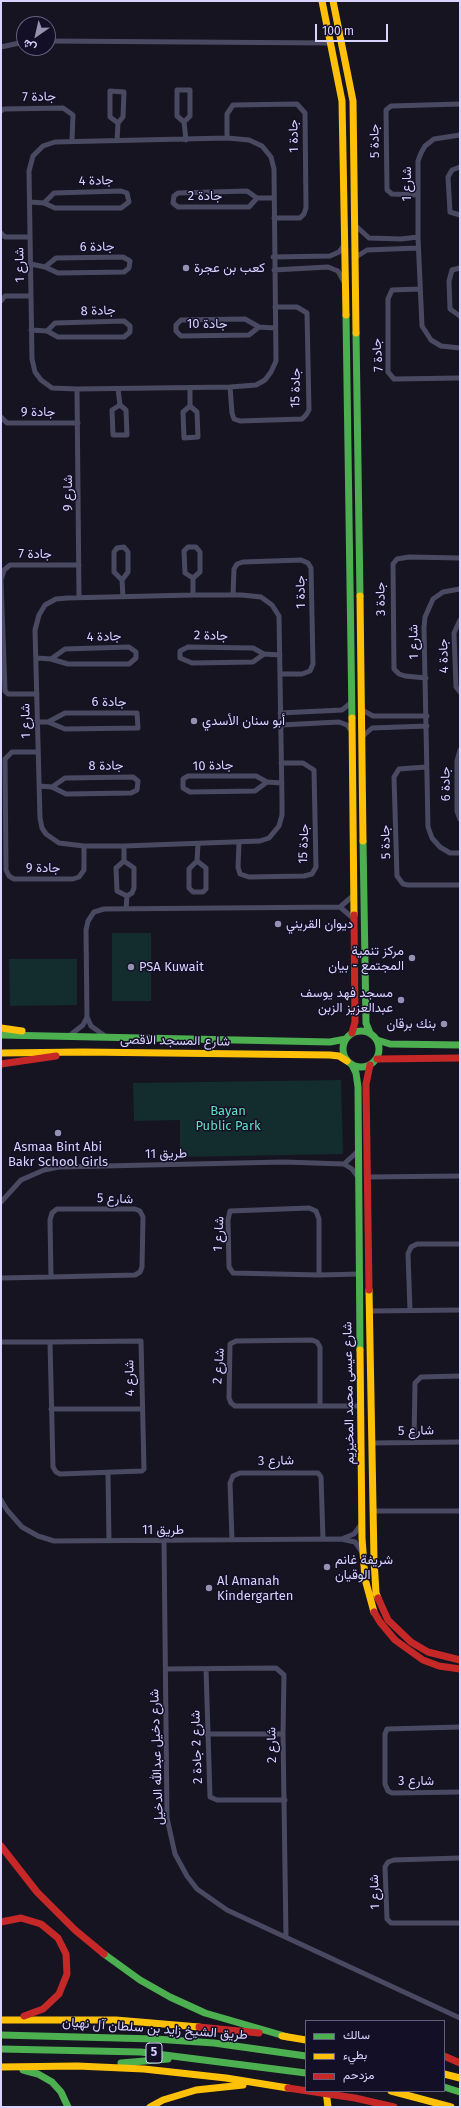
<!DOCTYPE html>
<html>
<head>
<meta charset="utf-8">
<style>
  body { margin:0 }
  #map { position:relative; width:461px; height:2108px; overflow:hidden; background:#161421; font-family:"Fira Sans",Vazirmatn,sans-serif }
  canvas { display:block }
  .frame { position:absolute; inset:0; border:2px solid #d9d4ff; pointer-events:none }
  .legend { position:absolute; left:305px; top:2020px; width:140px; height:72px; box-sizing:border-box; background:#130f26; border:1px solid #625e7d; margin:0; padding:5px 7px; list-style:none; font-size:12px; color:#d9d4ff }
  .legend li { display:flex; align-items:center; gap:8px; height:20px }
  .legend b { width:20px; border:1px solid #625e7d }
  .north { position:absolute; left:16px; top:16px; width:40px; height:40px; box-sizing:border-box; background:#130f26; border:1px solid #625e7d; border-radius:50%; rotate:214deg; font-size:11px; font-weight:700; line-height:16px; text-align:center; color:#d9d4ff }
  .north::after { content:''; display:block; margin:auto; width:14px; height:18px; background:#9591b1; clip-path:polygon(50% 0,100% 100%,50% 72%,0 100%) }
  .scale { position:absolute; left:315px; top:24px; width:73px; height:18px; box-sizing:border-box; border:2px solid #d9d4ff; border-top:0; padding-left:5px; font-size:12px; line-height:14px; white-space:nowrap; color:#d9d4ff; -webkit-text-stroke:3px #130f26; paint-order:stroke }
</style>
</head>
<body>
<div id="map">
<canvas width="461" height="2108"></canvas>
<div class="frame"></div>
<ul class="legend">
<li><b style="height:5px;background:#4caf50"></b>سالك</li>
<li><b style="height:5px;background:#ffc107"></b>بطيء</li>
<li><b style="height:5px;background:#c62828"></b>مزدحم</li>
</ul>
<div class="north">ش</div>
<div class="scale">100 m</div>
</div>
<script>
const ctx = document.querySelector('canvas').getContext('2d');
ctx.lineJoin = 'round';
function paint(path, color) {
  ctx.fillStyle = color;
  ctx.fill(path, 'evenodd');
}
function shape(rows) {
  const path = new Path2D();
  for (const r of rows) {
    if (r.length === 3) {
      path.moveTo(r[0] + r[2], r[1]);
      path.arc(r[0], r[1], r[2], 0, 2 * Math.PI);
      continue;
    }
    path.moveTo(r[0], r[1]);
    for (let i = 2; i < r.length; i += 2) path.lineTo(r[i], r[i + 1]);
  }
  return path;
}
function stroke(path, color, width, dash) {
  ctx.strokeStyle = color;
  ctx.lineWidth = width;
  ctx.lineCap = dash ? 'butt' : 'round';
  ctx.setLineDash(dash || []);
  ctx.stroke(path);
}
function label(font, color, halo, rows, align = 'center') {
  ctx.font = font + ' "Fira Sans",Vazirmatn,sans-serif';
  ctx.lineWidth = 3;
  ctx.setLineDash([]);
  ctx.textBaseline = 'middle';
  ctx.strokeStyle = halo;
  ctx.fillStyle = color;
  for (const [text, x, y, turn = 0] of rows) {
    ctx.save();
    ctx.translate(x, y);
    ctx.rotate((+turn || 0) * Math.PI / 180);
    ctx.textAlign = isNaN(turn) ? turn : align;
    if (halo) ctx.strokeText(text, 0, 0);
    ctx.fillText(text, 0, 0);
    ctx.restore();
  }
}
paint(shape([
  [112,933,151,933,151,1001,112,1001],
  [9,959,77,959,77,1005,10,1006],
  [341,1080,343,1154,180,1157,180,1120,134,1121,133,1083]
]), '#132c2d');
stroke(shape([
  [48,41,330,43],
  [1,47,24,42],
  [1,111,4,109,63,108,73,115,72,140],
  [184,122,177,116,177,90,190,90,190,116,184,122,186,140],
  [460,135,434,139,425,146,421,153,418,161,418,237,422,326,431,340,441,346,460,348],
  [227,138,249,140,262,146,271,157,274,169,276,361,271,372,265,380,256,385,230,387,77,389,52,388,41,380,35,372,32,359,29,171,33,156,43,146,55,142,227,138],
  [227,138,227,114,233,105,297,104,305,113,306,208,304,214,300,218,274,218],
  [117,141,118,123,123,117,124,92,110,91,110,117,118,123],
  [460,167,452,170,448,177,450,212,460,215],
  [418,195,392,194,387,190,386,110,391,106,460,104],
  [257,198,249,207,178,207,173,203,174,196,178,193,247,191,257,198,273,198],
  [30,202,44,203,55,208,121,208,129,202,127,193,121,191,54,193,44,203],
  [356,226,369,238,401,239,418,237],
  [1,233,5,237,30,237],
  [273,257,330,256,339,252,345,244],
  [356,257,367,250,418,248],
  [31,264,45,267,58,273,124,272,129,268,130,261,123,257,56,258,45,267],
  [460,268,452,270,449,281,450,309,460,316],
  [274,270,328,267,338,271,344,282],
  [420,289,392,290,388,299,388,372,394,379,460,378],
  [1,301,5,296,31,296],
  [259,327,249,335,181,336,176,331,176,325,181,320,245,319,259,327,275,328],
  [31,330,47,331,58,337,124,337,130,332,130,326,124,321,55,323,47,331],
  [230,387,232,413,234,419,240,421,302,419,306,415,309,410,307,313,297,307,275,307],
  [77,389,79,597],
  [118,389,120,405,126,410,127,435,113,435,112,410,120,405],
  [190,389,190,406],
  [190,406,197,412,198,437,184,438,183,412,190,406],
  [1,417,7,423,78,423],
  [122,580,114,572,114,552,117,548,124,547,128,552,128,572,122,580,123,597],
  [460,589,443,592,433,599,425,617,424,628,428,827,432,838,440,847,450,853,460,853],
  [193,595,242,595,261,597,272,605,279,616,282,800,282,815,279,826,269,838,260,841,124,846,84,846,59,843,46,834,42,828,40,818,35,630,39,615,45,605,56,599,67,598,193,595],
  [193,595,193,578,200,572,200,552,196,547,188,547,184,551,185,573,193,578],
  [233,595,234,569,237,564,243,562,301,560,308,563,311,568,313,664,310,671,302,674,280,674],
  [460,620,454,633,456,687,460,692],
  [264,654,253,662,192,663,180,658,180,651,188,647,253,648,264,654,280,655],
  [37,658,51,659,65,649,129,647,136,652,136,658,129,664,68,664,51,659],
  [426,678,405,676,399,674,394,669,393,564,397,559,409,557,460,558],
  [37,694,8,694,5,691,1,580,4,570,10,565,79,565],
  [362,710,373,716,427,716],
  [280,713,342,710,352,702],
  [36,722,48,722,65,713,137,713,138,728,65,729,48,722],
  [281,725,339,722,347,725,353,733],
  [363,736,372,728,427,726],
  [460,750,457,761,457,811,460,819],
  [38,752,12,752,5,759,6,870,9,876,14,879,73,879,79,877,84,870,84,846],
  [426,767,399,769,394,777,397,876,403,884,408,885,460,885],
  [267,782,255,791,190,792,183,788,183,779,188,776,256,776,267,782,282,783],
  [39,786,52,787,66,794,131,793,137,790,138,781,133,777,65,778,52,787],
  [239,843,238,867,240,874,249,877,304,876,312,874,316,867,314,770,303,763,281,763],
  [124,861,134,868,134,888,132,893,127,896,117,891,116,868,124,861],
  [124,861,124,846],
  [197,861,206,868,206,889,203,892,193,892,189,888,189,869,197,861,198,844],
  [340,907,354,919],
  [126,909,127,896],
  [69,1036,83,1025,87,1017],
  [105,1036,91,1026,87,1017,86,930,88,921,94,912,104,909,340,907,354,895],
  [344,1164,357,1152],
  [368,1177,460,1176],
  [1,1202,21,1180,44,1170,59,1167,284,1162,344,1164,352,1169,358,1177],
  [319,1275,319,1219,316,1211,309,1208,230,1211,228,1220,229,1267,233,1273,319,1275,360,1274],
  [1,1278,51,1277,135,1275,140,1272,142,1267,143,1217,140,1211,135,1209,57,1209,52,1213,50,1220,51,1277],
  [410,1310,408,1254,411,1247,417,1244,460,1244],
  [370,1311,460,1310],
  [1,1342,50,1342,141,1341,144,1469,142,1471,60,1474,56,1472,53,1467,50,1342],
  [320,1406,320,1347,317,1342,312,1340,236,1341,230,1344,229,1398,231,1403,235,1406,361,1406],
  [51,1409,142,1409],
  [414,1442,415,1383,421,1377,460,1376],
  [372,1443,460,1442],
  [108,1473,109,1541],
  [1,1500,7,1510,22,1527,38,1536,54,1541,341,1539,355,1542,362,1552],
  [373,1511,460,1511],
  [344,1538,354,1534,362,1523],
  [232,1540,230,1483,233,1476,240,1473,318,1473,321,1477,323,1539],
  [164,1541,167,1818,175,1854,187,1876,197,1889,227,1910,460,2018],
  [166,1669,276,1668,284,1675,283,1734,286,1937],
  [206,1669,210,1797,217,1800,285,1800],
  [460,1727,387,1729,385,1734,385,1784,388,1791,392,1793,460,1792],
  [207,1734,283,1734],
  [460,1858,394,1860,388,1862,385,1867,387,1919,391,1923,460,1923]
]), '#4a4962', 5);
stroke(shape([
  [346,315,352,718],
  [356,333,360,596],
  [363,841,366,1023,370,1033],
  [361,1049,18],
  [1,1035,330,1042,346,1039],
  [377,1040,390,1044,460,1045],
  [352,1065,356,1073,358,1087,360,1350],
  [104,1954,140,1980,170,1997,205,2013,288,2037],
  [1,2035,155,2039,214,2043,306,2056],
  [1,2049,141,2052,306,2073],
  [121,2063,168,2059],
  [23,2070,38,2074,52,2082,61,2092,68,2107],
  [444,2087,460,2092]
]), '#4caf50', 7);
stroke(shape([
  [322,1,342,101,346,315],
  [333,1,353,101,356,333],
  [360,596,363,841],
  [352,718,354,915],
  [1,1028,22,1031],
  [1,1053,83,1052,330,1055,339,1056,347,1061],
  [369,1290,374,1560,376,1593,378,1598],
  [360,1350,362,1538,365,1579,374,1612],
  [1,2020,116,2020,199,2027],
  [282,2036,306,2040],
  [1,2067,77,2066,144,2069,226,2078,288,2088],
  [444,2074,460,2078],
  [326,2091,328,2107],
  [391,2091,451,2107],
  [150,2107,163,2100,196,2090,243,2085]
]), '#ffc107', 7);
stroke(shape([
  [352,1033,355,1022,354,915],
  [377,1059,460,1058],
  [1,1064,56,1056],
  [369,1290,366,1084,370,1065],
  [378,1598,388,1620,411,1642,428,1652,460,1660],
  [374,1612,380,1622,395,1640,423,1660,439,1666,460,1669],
  [1,1846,37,1892,75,1930,104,1954],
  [1,1922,21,1918,41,1924,58,1938,66,1954,67,1974,59,1994,43,2009,24,2016],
  [199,2027,259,2033],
  [444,2056,460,2063],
  [288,2088,355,2098,394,2107]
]), '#c62828', 7);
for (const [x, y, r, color] of [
  [186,268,4,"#9591b1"],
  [194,721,4,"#9591b1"],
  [278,924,4,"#9591b1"],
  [412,958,4,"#9591b1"],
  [131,967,4,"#9591b1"],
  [401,1000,4,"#9591b1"],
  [444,1024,4,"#9591b1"],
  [58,1133,4,"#9591b1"],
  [327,1567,4,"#9591b1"],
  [209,1588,4,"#9591b1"]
]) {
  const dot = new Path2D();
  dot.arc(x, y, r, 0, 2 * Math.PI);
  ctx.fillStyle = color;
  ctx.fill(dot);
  stroke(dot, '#130f26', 1.5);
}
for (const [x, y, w] of [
  [154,2053,16]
]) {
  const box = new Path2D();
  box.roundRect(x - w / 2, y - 10, w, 20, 3);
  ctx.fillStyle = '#130f26';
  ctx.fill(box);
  stroke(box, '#d9d4ff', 1);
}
label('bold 12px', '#d9d4ff', null, [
  ["5",154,2053]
]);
label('13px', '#d9d4ff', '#130f26', [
  ["جادة 7",39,97,-1],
  ["جادة 1",294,136,-91],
  ["جادة 5",375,141,-91],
  ["جادة 4",96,181,-2],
  ["شارع 1",407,184,-90],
  ["جادة 2",205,196],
  ["جادة 6",97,247,-1],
  ["شارع 1",20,265,-91],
  ["جادة 8",98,311,-2],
  ["جادة 10",207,324],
  ["جادة 7",378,355,-94],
  ["جادة 15",296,388,-89],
  ["جادة 9",38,412],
  ["شارع 9",68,493,-90],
  ["جادة 7",35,554],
  ["جادة 1",301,592,-91],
  ["جادة 3",381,599,-91],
  ["جادة 2",211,636,1],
  ["جادة 4",104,637,-2],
  ["شارع 1",414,642,-91],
  ["جادة 4",444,656,-92],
  ["جادة 6",109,702],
  ["شارع 1",26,721,-91],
  ["جادة 8",106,766,-1],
  ["جادة 10",213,766,-2],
  ["جادة 6",446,784,-91],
  ["جادة 5",386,842,-92],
  ["جادة 15",304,844,-88],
  ["جادة 9",43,868],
  ["شارع المسجد الاقصى",175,1041,1],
  ["طريق 11",166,1154,-1],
  ["شارع 5",115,1199,2],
  ["شارع 1",219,1234,-87],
  ["شارع 2",219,1366,-86],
  ["شارع 4",130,1378,-91],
  ["شارع عيسى محمد المخيزيم",349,1393,-91],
  ["شارع 5",416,1431,-1],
  ["شارع 3",276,1461,-1],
  ["طريق 11",163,1530],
  ["شارع 2",272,1745,-91],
  ["شارع 2 جادة 2",197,1747,-92],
  ["شارع دخيل عبدالله الدخيل",157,1757,-92],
  ["شارع 3",416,1781],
  ["شارع 1",375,1892,-92],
  ["طريق الشيخ زايد بن سلطان آل نهيان",155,2029,4]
]);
label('13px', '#d9d4ff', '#130f26', [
  ["كعب بن عجرة",194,268],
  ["أبو سنان الأسدي",202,721],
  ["ديوان القريني",286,924],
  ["مركز تنمية",404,951,"right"],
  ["المجتمع - بيان",404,966,"right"],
  ["PSA Kuwait",139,967],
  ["مسجد فهد يوسف",393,993,"right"],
  ["عبدالعزيز الزبن",393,1008,"right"],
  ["بنك برقان",436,1024,"right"],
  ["Asmaa Bint Abi",58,1147,"center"],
  ["Bakr School Girls",58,1162,"center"],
  ["شريفة غانم",335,1560],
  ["الوقيان",335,1575],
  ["Al Amanah",217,1581],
  ["Kindergarten",217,1596]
], 'left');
label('13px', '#5fe0c0', '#130f26', [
  ["Bayan",228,1111],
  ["Public Park",228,1126]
]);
</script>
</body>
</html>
